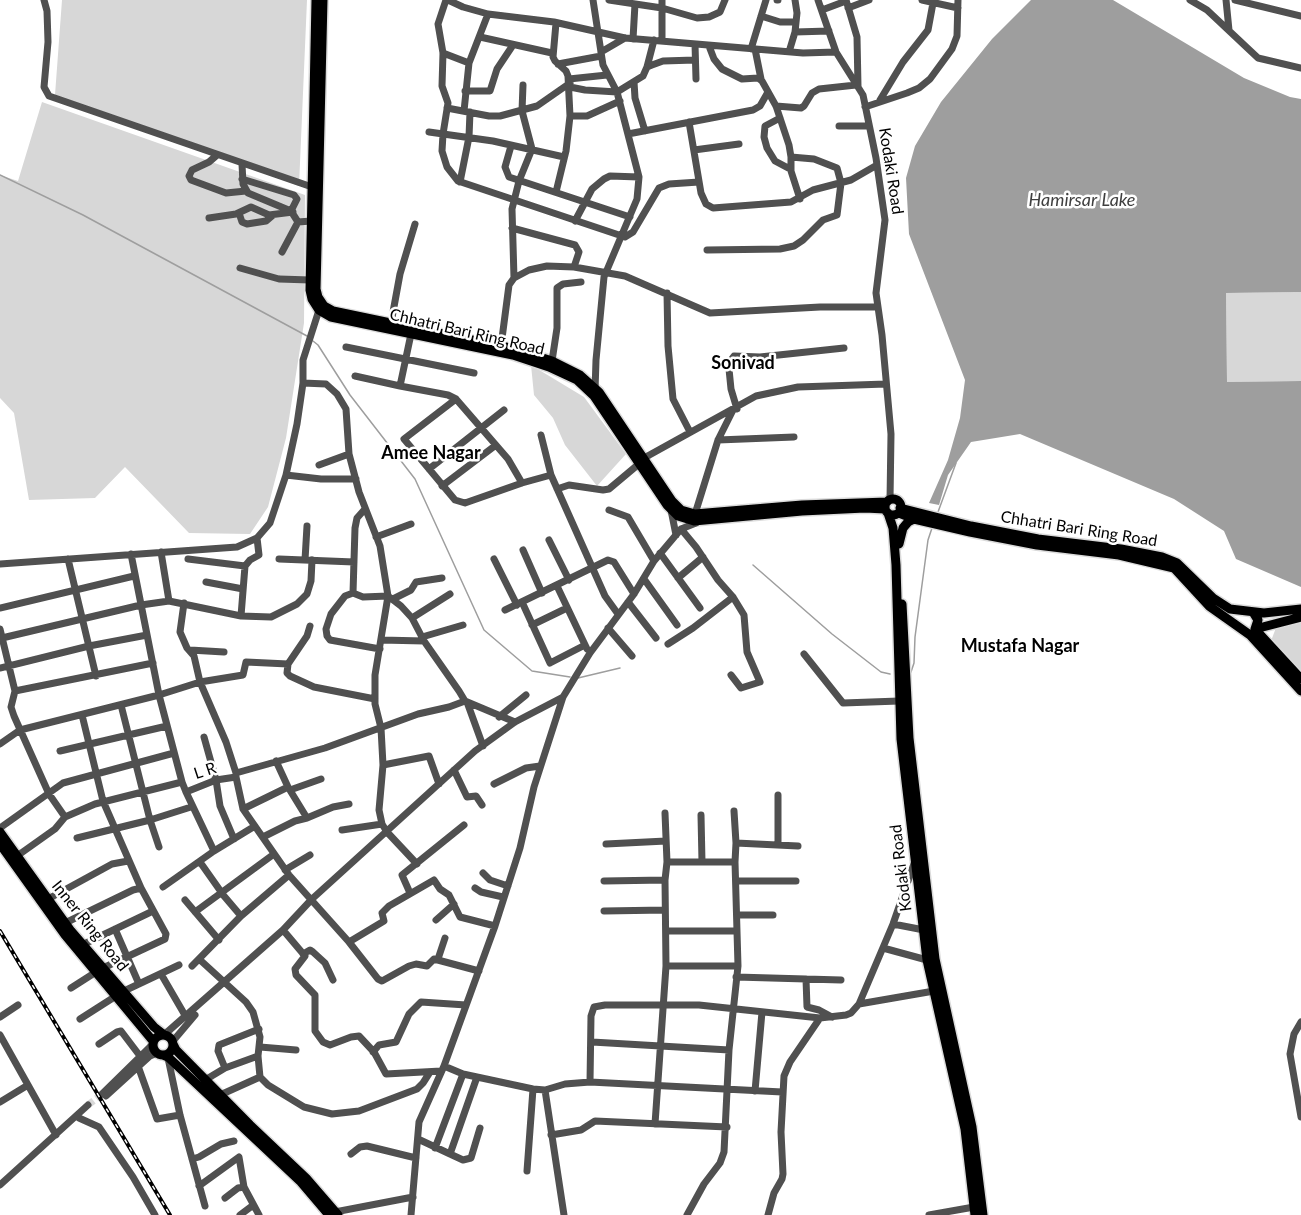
<!DOCTYPE html>
<html>
<head>
<meta charset="utf-8">
<style>
  body { margin:0 }
  canvas { display:block; background:#fff }
</style>
</head>
<body>
<canvas width="1301" height="1215"></canvas>
<script>
const ctx = document.querySelector('canvas').getContext('2d');
ctx.lineJoin = 'round';
function paint(path, color) {
  ctx.fillStyle = color;
  ctx.fill(path, 'evenodd');
}
function shape(rows) {
  const path = new Path2D();
  for (const r of rows) {
    if (r.length === 3) {
      path.moveTo(r[0] + r[2], r[1]);
      path.arc(r[0], r[1], r[2], 0, 2 * Math.PI);
      continue;
    }
    path.moveTo(r[0], r[1]);
    for (let i = 2; i < r.length; i += 2) path.lineTo(r[i], r[i + 1]);
  }
  return path;
}
function stroke(path, color, width, dash) {
  ctx.strokeStyle = color;
  ctx.lineWidth = width;
  ctx.lineCap = dash ? 'butt' : 'round';
  ctx.setLineDash(dash || []);
  ctx.stroke(path);
}
function label(font, color, halo, rows, align = 'center') {
  ctx.font = font + ' Lato,sans-serif';
  ctx.lineWidth = 5;
  ctx.setLineDash([]);
  ctx.textBaseline = 'middle';
  ctx.strokeStyle = halo;
  ctx.fillStyle = color;
  for (const [text, x, y, turn = 0] of rows) {
    ctx.save();
    ctx.translate(x, y);
    ctx.rotate((+turn || 0) * Math.PI / 180);
    ctx.textAlign = isNaN(turn) ? turn : align;
    if (halo) ctx.strokeText(text, 0, 0);
    ctx.fillText(text, 0, 0);
    ctx.restore();
  }
}
paint(shape([
  [62,0,307,0,299,186,55,95],
  [42,102,305,195,304,323,286,438,268,507,250,534,189,533,125,467,95,498,29,500,14,413,0,398,0,175,18,181],
  [1301,292,1301,381,1227,382,1226,293],
  [531,365,584,397,626,454,597,486,565,445,553,418,534,395],
  [1301,619,1301,671,1271,641,1277,625]
]), '#d7d7d7');
paint(shape([
  [1031,0,1113,0,1244,78,1290,97,1301,99,1301,292,1226,293,1227,382,1301,381,1301,587,1236,559,1224,531,1174,499,1020,434,971,442,948,475,939,505,929,503,948,460,960,418,965,380,909,234,906,178,915,146,941,102,992,39]
]), '#9e9e9e');
stroke(shape([
  [0,175,83,215,307,336],
  [313,341,318,345,350,395,415,479,484,630,532,671,570,677],
  [938,512,956,463],
  [753,565,832,634,881,672,890,674],
  [911,672,914,663,915,637,928,540,932,528],
  [578,678,620,668]
]), '#9e9e9e', 1.5);
stroke(shape([
  [88,1105,102,1094]
]), '#d9d9d9', 7, [7, 3.5]);
const major = shape([
  [316,0,310,290,312,299,319,310,331,317,513,355,549,367,577,380,594,396,667,505,678,516,694,521,802,511,865,508,885,509],
  [323,0,316,289,318,297,324,306,333,311,515,349,552,361,580,375,599,392,672,501,681,510,695,514,802,505,887,502],
  [893,507,8],
  [900,508,971,526,1038,539,1121,549,1162,557,1177,563,1213,598,1230,609,1264,613,1301,609],
  [888,513,893,528,896,565,901,739,927,960,965,1129,975,1215],
  [899,513,914,519,970,532,1037,545,1119,555,1174,568,1209,606,1250,635,1301,691],
  [899,544,903,528,908,522,914,519],
  [902,604,909,738,935,959,972,1127,983,1215],
  [1253,612,1258,620,1255,629,1301,679],
  [1255,629,1301,617],
  [0,832,71,931,154,1027,163,1034],
  [0,844,65,935,153,1041],
  [163,1045,10],
  [173,1044,176,1050,250,1125,306,1178,338,1215],
  [163,1055,168,1057,301,1182,329,1215]
]);
stroke(major, '#dbdbdb', 12);
stroke(shape([
  [44,0,47,11,48,42,44,87,49,96,312,187],
  [446,0,438,24,443,53,442,86,448,103,443,134,442,151,447,167,458,181,625,237,633,232,659,188,669,184,699,182],
  [448,0,463,7,488,14,554,22,625,38,803,53,836,52],
  [593,0,603,65,617,92,639,177,637,199,604,277,596,360,595,391],
  [609,0,662,8,697,18,709,17,720,12,725,0],
  [777,0,778,0],
  [818,0,836,52,863,95,876,158,885,220,876,293,882,335,891,434,890,500],
  [846,0,857,37,858,86],
  [922,0,958,8],
  [1190,0,1207,10,1258,58,1301,68],
  [1226,0,1229,30],
  [1235,0,1301,16],
  [848,8,869,0],
  [822,10,846,1],
  [761,16,780,22,795,22],
  [795,32,829,31],
  [480,37,552,53],
  [633,39,635,4],
  [662,41,662,0],
  [695,44,696,79],
  [709,46,714,59,722,69,742,79,758,78,762,81,776,106,789,145,791,157,791,171,800,199],
  [751,49,766,0],
  [755,49,761,79],
  [601,52,625,38],
  [789,52,795,32,797,13,795,0],
  [443,53,469,63],
  [558,64,601,56],
  [647,67,654,40],
  [569,79,607,75],
  [634,82,635,98,645,131],
  [570,87,585,90,617,92,643,76,647,67,652,65,663,61,695,60],
  [465,91,490,91,497,69,513,45],
  [880,100,903,62,928,30,933,3],
  [776,106,801,108,804,106,812,93,819,89,856,85],
  [865,107,907,93,919,88,930,79,952,49,957,36,958,0],
  [447,108,489,116,500,116,537,106,570,83],
  [464,111,469,63,488,14],
  [570,116,587,116,620,101],
  [780,118,765,126,764,137,767,148,775,161,790,169],
  [689,122,701,193,706,204,713,208,791,202,813,190,851,180,877,165],
  [839,126,869,126],
  [429,132,493,141,564,157],
  [628,134,753,110,760,106,768,92],
  [511,146,505,167,509,177,630,217],
  [694,150,739,144],
  [217,155,209,162,192,170,189,176,191,180,226,193,246,191],
  [242,164,243,184,248,193,291,211,298,222,311,221],
  [242,179,294,195,297,199,291,211],
  [460,182,469,137,470,112],
  [556,192,566,151,570,116,568,76,566,71,555,61,553,57,556,23],
  [239,213,242,222,247,224,266,221,273,215],
  [209,218,236,214,251,207,269,215,293,212],
  [575,221,592,189,604,179,610,176,639,177],
  [512,228,575,245,579,252,574,267],
  [707,250,780,249,794,246,803,240,823,220,837,215,841,183,837,168,814,159,791,157],
  [282,252,298,222],
  [240,268,279,279,310,280],
  [514,278,512,209,519,181,532,149,522,111,523,85],
  [667,293,668,346,673,399,690,432],
  [391,323,400,274,415,224],
  [411,334,400,386,448,395,456,399,508,459,522,483],
  [501,346,509,285,514,278,529,270,547,266,574,267,625,276,710,313,820,307,878,307],
  [346,347,474,373],
  [552,361,557,328,557,288,563,284,581,282],
  [355,376,400,386],
  [303,383,326,384,337,394,346,409,349,454,359,492,380,546,388,596,375,675,375,704,381,728,383,765,379,810,382,824,387,832,417,864],
  [456,399,404,439,455,500,465,503,522,483,551,475],
  [737,409,731,389,729,369,731,360,734,356,760,357,844,348],
  [541,435,551,475,605,596,618,614],
  [718,440,794,437],
  [644,458,756,396,798,387,886,384],
  [319,465,349,454],
  [429,469,504,410],
  [286,475,321,479,356,479],
  [442,486,496,445],
  [557,489,569,485,603,490,609,489,640,463],
  [609,510,628,517,654,561],
  [671,510,676,535],
  [695,514,718,440,733,410],
  [681,529,696,547,718,580,733,597,744,615,747,652,760,682,741,688,731,675],
  [376,537,411,524],
  [549,540,569,580],
  [523,550,542,593],
  [161,552,169,601],
  [660,553,700,608],
  [131,554,159,695,182,782],
  [68,559,96,676],
  [188,559,245,566],
  [279,559,354,562],
  [494,559,517,605],
  [305,560,307,526],
  [0,564,237,547,257,538,270,523,286,475,297,424,303,383,303,360,319,310],
  [678,578,703,557],
  [644,579,677,625],
  [206,582,243,589],
  [557,586,587,649],
  [353,593,355,528,357,518,365,509],
  [393,599,411,590,416,582,442,578],
  [522,602,550,663,585,645],
  [628,602,656,638],
  [184,603,180,632,187,648,194,656,200,682,226,742,236,773],
  [0,608,134,576],
  [505,610,608,560,614,562,634,594],
  [241,616,245,566,250,560,259,555,257,538],
  [412,618,450,594],
  [532,625,567,608],
  [310,626,307,636,288,664,287,673,290,676,314,687,375,699],
  [608,628,632,656],
  [0,629,15,691,11,707,14,716,49,794,65,817],
  [422,637,463,625],
  [2,638,141,605,169,601,241,616,271,617,297,604,307,594,311,581,312,560],
  [381,640,424,641],
  [668,644,693,628,733,597],
  [380,649,330,640,327,636,326,629,331,614,345,596,353,593,363,597,388,596,401,606,412,618,424,641,459,691,465,701],
  [190,650,224,652],
  [804,654,843,703,899,701],
  [0,668,89,646,147,635],
  [15,691,153,663],
  [467,702,483,746],
  [121,705,150,820,159,847],
  [82,715,103,801,141,888,166,934,165,939,103,968],
  [499,717,526,695],
  [204,737,216,780,220,806,234,839],
  [0,744,20,730,159,695,200,682,243,675,246,662,288,664],
  [60,751,167,726],
  [276,761,288,787,307,818],
  [383,765,429,756,439,784],
  [454,770,467,797,476,796,482,805],
  [236,777,243,809,289,875,349,942,378,979,382,981,409,966,416,964,427,966,434,959,479,971],
  [494,784,526,768,540,766],
  [290,790,321,779],
  [186,792,214,851],
  [243,809,288,787],
  [734,811,736,843],
  [665,813,667,862],
  [701,815,702,862],
  [0,828,63,783,174,753],
  [342,830,382,824],
  [263,837,295,821,307,818,333,807,349,804],
  [77,838,150,820,191,807],
  [606,844,666,841],
  [778,845,778,795],
  [17,856,55,829,65,817,95,804,182,782,186,792,216,780,236,777,236,773,325,748,418,714,449,707,465,701,515,722],
  [200,862,224,896,241,916],
  [285,870,310,855],
  [483,873,490,880,508,886],
  [604,881,665,880],
  [736,881,796,881],
  [163,887,214,851,255,826],
  [475,888,481,892,503,897],
  [410,893,402,875,464,825],
  [48,899,112,864,128,861],
  [185,900,219,940],
  [604,911,665,910],
  [195,912,274,854],
  [737,915,773,915],
  [436,920,454,904],
  [65,923,133,890,141,888],
  [893,924,924,930],
  [115,929,139,984],
  [283,930,305,956,295,969,296,975,315,995,315,1031,323,1042,330,1045,351,1037,359,1036,374,1052,386,1074,441,1071],
  [666,931,737,931],
  [349,942,384,921,382,913,389,906,434,880,440,889,449,895,460,917,495,926],
  [82,945,153,911],
  [883,948,927,960],
  [303,954,310,950,313,952,325,963,333,980],
  [199,959,246,1002,253,1012,260,1037,258,1056,260,1077,268,1085,304,1107,332,1114,359,1111,417,1089,423,1083,430,1072],
  [438,959,445,938],
  [192,966,241,916,289,875],
  [666,966,738,966],
  [161,974,186,1017],
  [736,977,841,980],
  [806,979,807,1007,819,1010,832,1017],
  [71,988,96,972],
  [124,991,179,965],
  [859,1004,893,924,915,861],
  [0,1017,18,1005],
  [80,1019,116,996],
  [1301,1022,1294,1034,1290,1054,1301,1117],
  [165,1034,283,930,312,899,475,751,515,722,563,697],
  [0,1035,56,1135],
  [173,1041,195,1015],
  [592,1042,729,1050],
  [99,1044,117,1032,121,1031,140,1056],
  [260,1047,296,1050],
  [373,1052,379,1045,396,1042,409,1014,421,1002,466,1005],
  [168,1058,180,1115,205,1206],
  [138,1066,157,1119,180,1115],
  [444,1066,463,1074,533,1089,545,1090,565,1084,590,1082,782,1092],
  [225,1068,218,1051,219,1045,259,1029],
  [205,1080,225,1068,258,1056],
  [590,1082,591,1016,594,1007,605,1005,699,1005,820,1018,846,1015,851,1013,859,1004,934,991],
  [545,1090,564,1215],
  [755,1091,762,1012],
  [102,1094,153,1044],
  [220,1095,260,1077],
  [106,1096,150,1056,157,1053],
  [0,1102,28,1085],
  [79,1118,99,1127,133,1177,155,1215],
  [655,1124,666,966,665,880,667,862,735,862],
  [551,1135,581,1130,595,1121,727,1127],
  [418,1139,450,1154,477,1077],
  [435,1148,463,1074],
  [351,1154,360,1147,367,1146,416,1158],
  [450,1154,463,1160,471,1158,480,1128],
  [192,1159,199,1157,221,1144,234,1141],
  [527,1171,533,1089],
  [0,1185,88,1105],
  [199,1186,239,1157,244,1187,259,1215],
  [225,1198,238,1188,244,1187],
  [335,1212,413,1197],
  [240,1215,252,1206],
  [411,1215,419,1122,444,1066,495,926,520,848,534,787,563,697,590,653,634,594,654,561,681,529,696,523],
  [687,1215,704,1184,720,1163,724,1152,729,1050,738,966,735,862,736,843,798,846],
  [768,1215,774,1193,782,1179,783,1174,781,1132,784,1076,790,1062,820,1018],
  [929,1215,974,1207]
]), '#505050', 7);
stroke(major, '#000', 9);
const rail = shape([
  [0,931,170,1215]
]);
stroke(rail, '#000', 4);
stroke(rail, '#fff', 1.5, [4.5]);
label('16px', '#000', '#fff', [
  ["Kodaki Road",891,171,81],
  ["Chhatri Bari Ring Road",467,332,13],
  ["Chhatri Bari Ring Road",1079,529,9],
  ["L R",205,771,-18],
  ["Kodaki Road",901,868,-97],
  ["Inner Ring Road",90,926,51]
]);
label('italic 18px', '#3f3f3f', '#fff', [
  ["Hamirsar Lake",1082,200]
]);
label('bold 18px', '#000', '#fff', [
  ["Sonivad",743,363],
  ["Amee Nagar",431,453],
  ["Mustafa Nagar",1020,646]
]);
</script>
</body>
</html>
